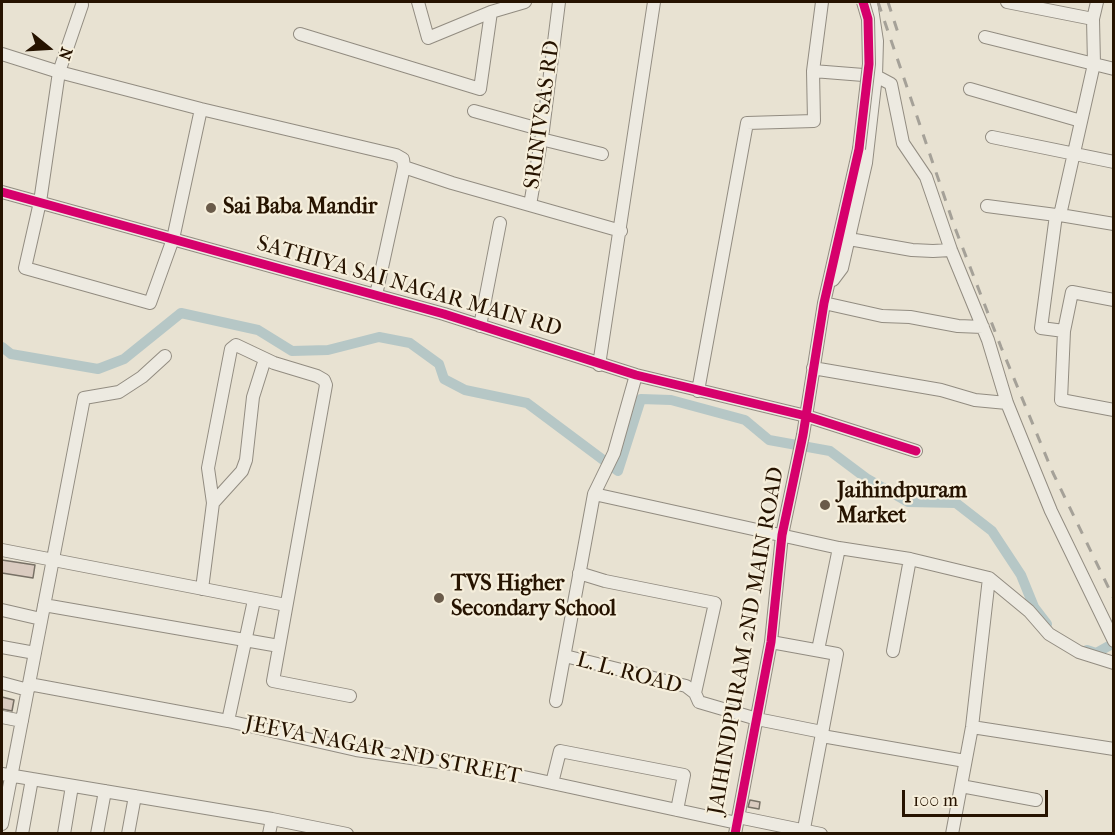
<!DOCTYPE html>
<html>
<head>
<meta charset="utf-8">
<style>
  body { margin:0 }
  #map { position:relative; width:1115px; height:835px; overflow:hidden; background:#e8e2d2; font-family:"IM FELL French Canon",serif }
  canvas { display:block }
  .frame { position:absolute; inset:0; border:3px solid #261300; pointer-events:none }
  .north { position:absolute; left:18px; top:18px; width:60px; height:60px; -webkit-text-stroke:4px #f6efdc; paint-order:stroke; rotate:108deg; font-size:16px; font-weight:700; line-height:24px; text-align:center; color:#261300 }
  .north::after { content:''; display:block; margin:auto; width:21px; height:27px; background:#261300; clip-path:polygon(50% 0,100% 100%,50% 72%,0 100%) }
  .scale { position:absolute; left:902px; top:790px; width:146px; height:27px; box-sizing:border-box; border:3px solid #261300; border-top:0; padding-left:8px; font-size:18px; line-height:21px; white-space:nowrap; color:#261300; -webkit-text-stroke:4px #f6efdc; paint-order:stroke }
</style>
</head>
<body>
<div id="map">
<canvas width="1115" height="835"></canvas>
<div class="frame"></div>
<div class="north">N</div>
<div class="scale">100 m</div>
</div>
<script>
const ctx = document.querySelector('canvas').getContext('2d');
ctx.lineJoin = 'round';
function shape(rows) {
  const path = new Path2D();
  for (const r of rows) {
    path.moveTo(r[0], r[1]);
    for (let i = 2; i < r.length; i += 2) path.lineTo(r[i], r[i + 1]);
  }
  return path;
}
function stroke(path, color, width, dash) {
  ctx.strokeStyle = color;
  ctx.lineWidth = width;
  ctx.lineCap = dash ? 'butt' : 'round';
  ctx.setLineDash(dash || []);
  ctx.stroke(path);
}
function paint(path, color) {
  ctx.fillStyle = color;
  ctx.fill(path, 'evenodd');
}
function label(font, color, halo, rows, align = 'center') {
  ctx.font = font + ' "IM FELL French Canon",serif';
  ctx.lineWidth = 4.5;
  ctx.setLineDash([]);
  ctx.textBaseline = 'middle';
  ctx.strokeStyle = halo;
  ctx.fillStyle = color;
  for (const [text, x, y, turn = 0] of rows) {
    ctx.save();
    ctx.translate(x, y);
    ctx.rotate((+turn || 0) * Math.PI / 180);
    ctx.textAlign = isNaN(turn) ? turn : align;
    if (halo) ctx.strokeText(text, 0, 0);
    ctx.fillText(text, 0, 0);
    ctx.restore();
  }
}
stroke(shape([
  [2,347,11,354,98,369,124,359,181,313,258,330,292,351,328,350,379,337,410,343,439,364,444,379,465,390,527,403,618,471,641,399,671,400,745,420,769,440,830,451,866,478,908,502,956,503,992,531,1021,575,1034,607,1047,624],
  [1087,650,1096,653,1114,643]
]), '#b6c7c6', 10);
const building = shape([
  [2,560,35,565,33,578,2,573,2,560],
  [2,697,14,700,12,711,2,709,2,697],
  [750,800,760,802,759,809,748,807,750,800]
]);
paint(building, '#dacbc0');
stroke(building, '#777065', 1.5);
const minor = shape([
  [418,2,428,38,491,12,525,2],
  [1007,2,1093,19,1097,2],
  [82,5,59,72,40,202,25,268,150,303,173,239,201,109],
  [300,34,480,89,491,12],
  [985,37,1094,64,1093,19],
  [2,54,59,72,201,109,396,155,403,159,404,167,376,295],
  [813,71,876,76,891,84,903,143,926,177,951,250,988,340,1007,403,1022,440,1051,511,1114,641],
  [970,89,1081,121],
  [474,111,543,130],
  [992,137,1114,162],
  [541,139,602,154],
  [404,167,452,183,621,231],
  [2,192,444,314,636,375,806,416,916,451],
  [530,205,543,130,559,2],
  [987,206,1056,215],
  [1056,215,1041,328,1064,331,1061,400,1114,410],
  [1056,215,1060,215,1094,64,1114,69],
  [1060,215,1114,224],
  [849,239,912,250,933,251,951,250],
  [833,280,842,268,866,163,876,76,877,41,871,2],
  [824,303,882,316,910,317,958,326,983,327],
  [480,326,500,223],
  [1064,331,1072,292,1114,300],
  [599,365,654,2],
  [813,368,941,390,975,400,1007,403],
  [698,391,747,123,814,121,813,71,822,2],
  [594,494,839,548,910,559,989,578,972,727,952,834],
  [213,503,242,471,246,460,253,397,265,359],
  [2,550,286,605],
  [579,573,605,581,715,603,695,693],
  [989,578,1029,611,1049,634,1079,652,1114,663],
  [202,589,213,503,208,468,231,349,236,345,274,363,317,376,324,380,326,385,273,681,350,696],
  [44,605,279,646],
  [2,610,41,619],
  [771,642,837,654,803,834],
  [2,647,35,653],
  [818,650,839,548],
  [893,651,910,559],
  [565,656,686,686,695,693,699,702,757,719,822,732],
  [2,683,28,690],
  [29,684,228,721,356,750,487,769,737,823],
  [556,701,594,494,614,453,636,375],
  [2,717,22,721],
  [228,721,254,600],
  [972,727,1114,749],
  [822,736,965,761],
  [2,774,272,819,347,834],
  [552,783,560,751,684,775,677,810],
  [961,786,1036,800],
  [738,817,821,834],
  [2,824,84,398,119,392,142,377,165,356],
  [22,834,32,779],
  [64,834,72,786],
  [97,834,105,791],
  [128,834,135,796],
  [269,834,272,819],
  [735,834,771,642,782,535,803,435,824,303,859,149]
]);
stroke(minor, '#928c81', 14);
stroke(minor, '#edeae1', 12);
stroke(shape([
  [878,2,955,228,1001,347,1053,473,1114,599],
  [888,2,900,39]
]), '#a5a198', 3, [10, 10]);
const minorBridge = shape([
  [859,149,869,64,868,19,863,2]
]);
stroke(minorBridge, '#928c81', 14, []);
stroke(minorBridge, '#edeae1', 12);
stroke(shape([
  [2,192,444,314,636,375,806,416,916,451],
  [735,834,771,642,782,535,803,435,824,303,859,149,869,64,868,19,863,2]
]), '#d6006c', 9);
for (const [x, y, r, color] of [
  [211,208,6,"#6a5b4a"],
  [825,505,6,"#6a5b4a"],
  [439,598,6,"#6a5b4a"]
]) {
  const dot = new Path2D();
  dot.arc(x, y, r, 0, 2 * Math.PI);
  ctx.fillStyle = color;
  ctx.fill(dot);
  stroke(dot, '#f6efdc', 2);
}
label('22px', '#261300', '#f6efdc', [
  ["SRINIVSAS RD",543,115,-82],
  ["SATHIYA SAI NAGAR MAIN RD",409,287,16],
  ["JAIHINDPURAM 2ND MAIN ROAD",747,641,-80],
  ["L. L. ROAD",629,674,15],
  ["JEEVA NAGAR 2ND STREET",383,751,11]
]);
label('bold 22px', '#261300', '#f6efdc', [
  ["Sai Baba Mandir",223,208],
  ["Jaihindpuram",837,492],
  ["Market",837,517],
  ["TVS Higher",451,585],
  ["Secondary School",451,610]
], 'left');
</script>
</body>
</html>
